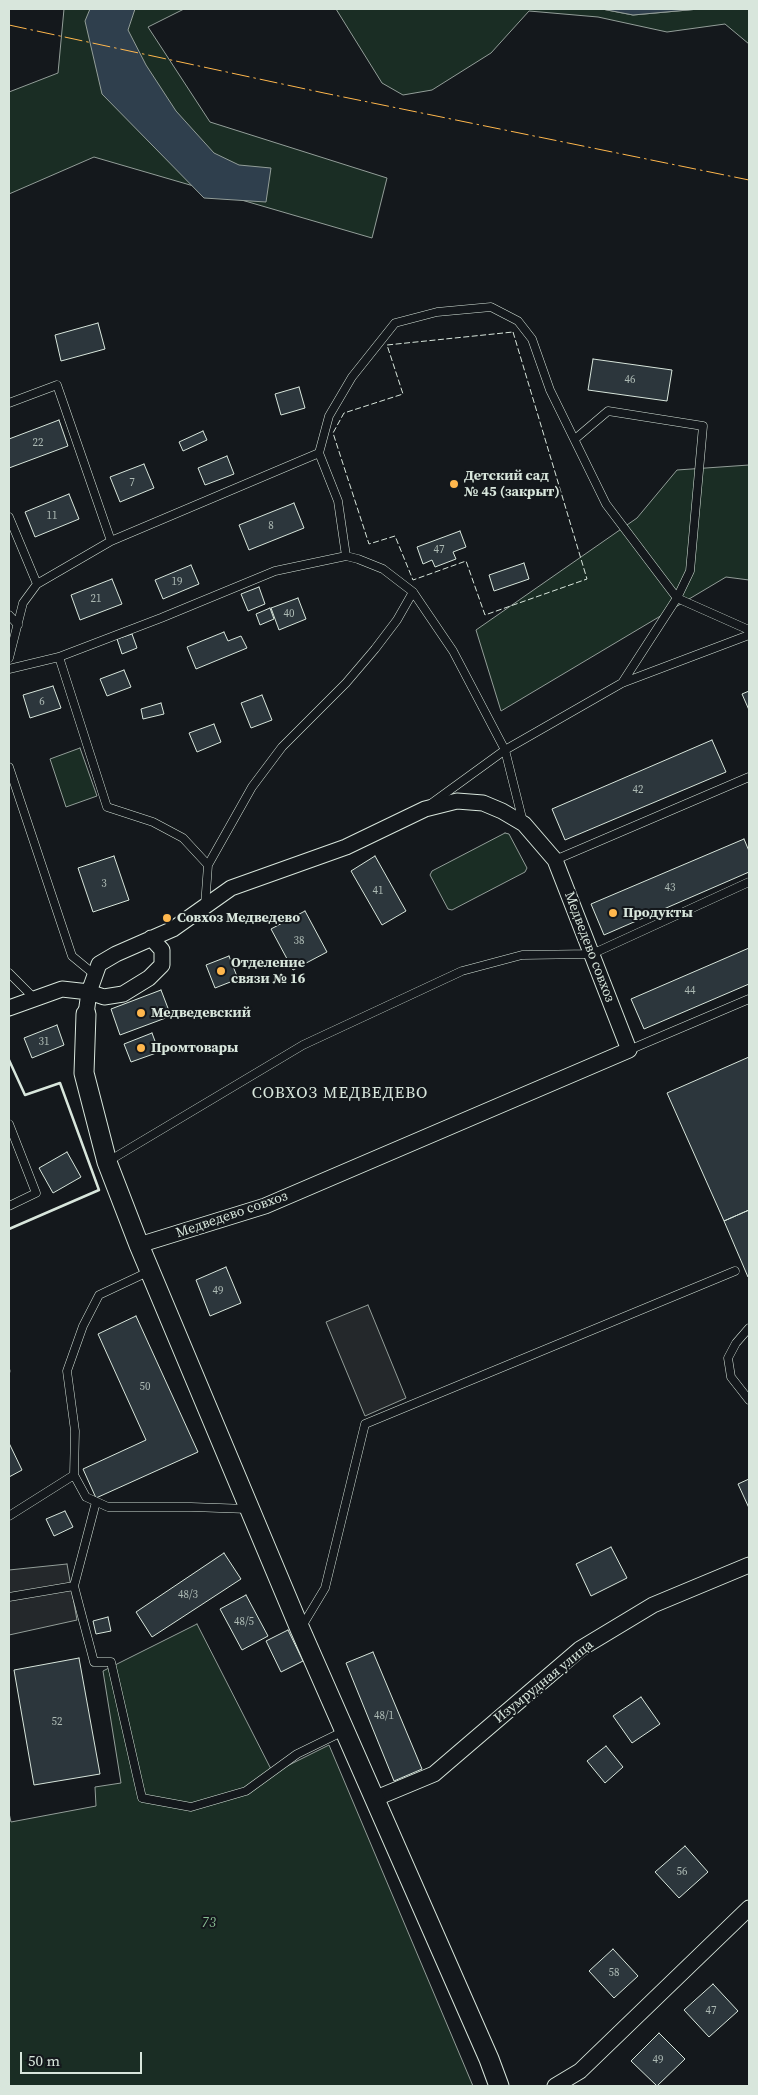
<!DOCTYPE html>
<html>
<head>
<meta charset="utf-8">
<style>
  body { margin:0 }
  #map { position:relative; width:758px; height:2095px; overflow:hidden; background:#14181c; font-family:"Source Serif 4",serif }
  canvas { display:block }
  .frame { position:absolute; inset:0; border:10px solid #d8e6dc; pointer-events:none }
  .scale { position:absolute; left:20px; top:2052px; width:122px; height:22px; box-sizing:border-box; border:2px solid #d8e6dc; border-top:0; padding-left:6px; font-size:15px; line-height:18px; white-space:nowrap; color:#d8e6dc; -webkit-text-stroke:4px #14181c; paint-order:stroke }
</style>
</head>
<body>
<div id="map">
<canvas width="758" height="2095"></canvas>
<div class="frame"></div>
<div class="scale">50 m</div>
</div>
<script>
const ctx = document.querySelector('canvas').getContext('2d');
ctx.lineJoin = 'round';
function paint(path, color) {
  ctx.fillStyle = color;
  ctx.fill(path, 'evenodd');
}
function shape(rows) {
  const path = new Path2D();
  for (const r of rows) {
    path.moveTo(r[0], r[1]);
    for (let i = 2; i < r.length; i += 2) path.lineTo(r[i], r[i + 1]);
  }
  return path;
}
function stroke(path, color, width, dash) {
  ctx.strokeStyle = color;
  ctx.lineWidth = width;
  ctx.lineCap = dash ? 'butt' : 'round';
  ctx.setLineDash(dash || []);
  ctx.stroke(path);
}
function label(font, color, halo, rows, align = 'center') {
  ctx.font = font + ' "Source Serif 4",serif';
  ctx.lineWidth = 4;
  ctx.setLineDash([]);
  ctx.textBaseline = 'middle';
  ctx.strokeStyle = halo;
  ctx.fillStyle = color;
  for (const [text, x, y, turn = 0] of rows) {
    ctx.save();
    ctx.translate(x, y);
    ctx.rotate((+turn || 0) * Math.PI / 180);
    ctx.textAlign = isNaN(turn) ? turn : align;
    if (halo) ctx.strokeText(text, 0, 0);
    ctx.fillText(text, 0, 0);
    ctx.restore();
  }
}
const green = shape([
  [64,9,184,9,148,27,210,122,387,178,372,238,94,157,9,194,9,92,58,73,64,9],
  [336,9,602,9,633,15,699,9,749,9,749,44,725,24,667,32,598,17,529,11,491,53,432,90,403,95,382,83,336,9],
  [749,465,749,580,726,577,501,711,476,630,637,518,677,470,749,465],
  [80,748,97,796,66,807,50,759,80,748],
  [505,833,509,834,527,868,525,872,452,910,448,909,430,875,432,871,505,833],
  [197,1624,273,1773,329,1745,473,2086,9,2086,9,1813,11,1822,96,1806,95,1787,121,1783,103,1671,197,1624]
]);
paint(green, '#1a2d24');
stroke(green, '#939e99', 1);
const parking = shape([
  [368,1305,406,1398,365,1416,326,1322,368,1305],
  [67,1564,77,1620,9,1635,9,1570,67,1564]
]);
paint(parking, '#24282b');
stroke(parking, '#939e99', 1);
const water = shape([
  [90,9,135,9,128,30,146,65,176,111,214,153,239,165,271,168,266,202,204,198,102,94,85,21,90,9],
  [602,9,699,9,633,15,602,9]
]);
paint(water, '#2f3f4d');
stroke(water, '#939e99', 1);
const building = shape([
  [98,323,105,349,61,361,55,335,98,323],
  [593,359,672,370,667,401,588,390,593,359],
  [299,387,305,408,281,415,275,394,299,387],
  [59,420,68,446,9,468,9,439,59,420],
  [203,431,207,440,183,451,179,442,203,431],
  [227,456,234,474,205,485,198,468,227,456],
  [144,464,154,488,120,502,110,477,144,464],
  [69,494,79,519,35,537,25,512,69,494],
  [294,503,304,528,249,550,239,525,294,503],
  [460,531,466,547,453,552,456,559,435,567,432,560,423,564,417,547,460,531],
  [524,563,529,579,494,591,489,575,524,563],
  [191,565,199,584,163,599,155,580,191,565],
  [112,579,122,604,80,620,71,595,112,579],
  [259,587,265,604,248,611,241,594,259,587],
  [298,598,306,619,279,630,271,608,298,598],
  [270,608,274,619,260,625,256,614,270,608],
  [224,632,228,641,241,636,247,648,196,669,187,647,224,632],
  [132,634,137,648,122,654,117,639,132,634],
  [124,670,131,687,107,696,100,679,124,670],
  [53,686,61,708,30,718,23,695,53,686],
  [749,691,749,710,742,694,749,691],
  [262,695,272,720,251,728,241,703,262,695],
  [161,703,164,714,143,719,141,709,161,703],
  [214,724,221,742,197,752,189,733,214,724],
  [712,740,726,772,565,840,552,809,712,740],
  [744,839,749,851,749,872,604,935,591,904,744,839],
  [114,856,129,900,93,912,78,868,114,856],
  [375,856,406,911,382,925,351,871,375,856],
  [305,911,327,952,293,970,271,929,305,911],
  [749,948,749,984,644,1029,631,999,749,948],
  [229,956,238,979,215,988,206,965,229,956],
  [161,990,171,1016,120,1035,111,1009,161,990],
  [57,1025,64,1045,32,1058,24,1038,57,1025],
  [152,1033,159,1052,131,1062,124,1044,152,1033],
  [749,1057,749,1210,724,1221,667,1093,749,1057],
  [67,1152,81,1177,53,1193,39,1168,67,1152],
  [749,1210,749,1276,748,1277,724,1221,749,1210],
  [226,1267,241,1303,210,1316,196,1280,226,1267],
  [136,1316,198,1452,96,1498,83,1469,146,1440,98,1334,136,1316],
  [9,1443,22,1470,9,1477,9,1443],
  [749,1479,749,1508,738,1484,749,1479],
  [65,1511,73,1527,54,1536,46,1519,65,1511],
  [611,1547,627,1578,591,1596,576,1564,611,1547],
  [224,1553,241,1579,152,1637,136,1612,224,1553],
  [246,1595,268,1636,242,1650,220,1609,246,1595],
  [108,1617,111,1631,96,1634,93,1621,108,1617],
  [288,1630,303,1661,281,1672,266,1641,288,1630],
  [373,1652,422,1769,394,1781,346,1663,373,1652],
  [79,1658,100,1774,34,1785,14,1670,79,1658],
  [641,1697,660,1724,632,1743,613,1716,641,1697],
  [606,1746,623,1767,605,1783,587,1761,606,1746],
  [685,1846,708,1872,679,1898,655,1872,685,1846],
  [613,1949,638,1976,614,1998,589,1971,613,1949],
  [713,1984,738,2011,709,2037,684,2010,713,1984],
  [659,2033,685,2059,657,2086,631,2061,659,2033]
]);
paint(building, '#2c363c');
stroke(building, '#d8e6dc', 1);
const service = shape([
  [9,403,57,385,111,541],
  [575,439,608,411,703,426,690,571,677,598,622,683],
  [9,517,37,584],
  [346,556,338,501,319,453,329,416,352,377,395,323,437,312,491,307,518,321,532,339,550,390,606,504,677,598,749,630],
  [9,615,18,625],
  [59,657,107,807,153,822,183,838,208,865],
  [9,658,23,603,37,584,111,541,319,453],
  [9,669,59,657,161,618,275,571,346,556,358,559,383,569,413,592,453,651,505,750,523,822],
  [9,767,72,956,95,975],
  [432,803,505,750,622,683,749,635],
  [555,860,749,777],
  [205,906,208,865,252,787,282,747,346,683,375,649,397,620,413,592],
  [9,973,34,998],
  [629,1050,749,999],
  [9,1124,36,1193,9,1206],
  [107,1162,303,1045,462,971,522,955,592,954,749,882],
  [749,1328,736,1343,728,1358,731,1377,749,1400],
  [74,1475,86,1497,108,1507,191,1507,248,1509],
  [9,1516,74,1475,75,1431,67,1371,83,1326,99,1295,150,1271],
  [74,1586,96,1502],
  [9,1597,74,1586,94,1662,111,1662,142,1798,191,1807,246,1791,297,1754,344,1731],
  [301,1628,325,1588,365,1424,735,1271]
]);
const minor = shape([
  [9,1008,62,989,89,992,104,997,123,994,149,978,162,965,162,950,151,938],
  [86,1014,89,992,99,964,116,954,173,929,231,888,346,847,425,809,457,801,483,803,502,811,524,824,555,860,629,1050,265,1206,139,1245],
  [374,1799,434,1774,580,1649,653,1605,749,1565],
  [555,2086,580,2071,749,1908]
]);
const tertiary = shape([
  [86,1014,84,1073,107,1162,139,1245,300,1629,489,2059,499,2086]
]);
stroke(service, '#d8e6dc', 9);
stroke(minor, '#d8e6dc', 17);
stroke(tertiary, '#d8e6dc', 21);
stroke(service, '#14181c', 8);
stroke(minor, '#14181c', 15);
stroke(tertiary, '#14181c', 19);
stroke(shape([
  [513,332,587,579,485,615,466,561,413,580,395,536,369,544,333,433,344,413,403,394,387,345,513,332]
]), '#d8e6dc', 1, [6, 2.5]);
stroke(shape([
  [9,1060,25,1095,60,1083,99,1190,9,1229],
  [9,1370,9,1372]
]), '#d8e6dc', 2.5);
stroke(shape([
  [9,25,324,93,749,180]
]), '#ffb74d', 1, [18, 4, 2.5, 4]);
for (const [x, y, r, color] of [
  [454,484,5,"#ffb74d"],
  [613,913,5,"#ffb74d"],
  [167,918,5,"#ffb74d"],
  [221,971,5,"#ffb74d"],
  [141,1013,5,"#ffb74d"],
  [141,1048,5,"#ffb74d"]
]) {
  const dot = new Path2D();
  dot.arc(x, y, r, 0, 2 * Math.PI);
  ctx.fillStyle = color;
  ctx.fill(dot);
  stroke(dot, '#14181c', 2);
}
label('11px', '#adbab4', null, [
  ["46",630,380],
  ["22",38,443],
  ["7",132,483],
  ["11",52,516],
  ["8",271,526],
  ["47",439,550],
  ["19",177,582],
  ["21",96,599],
  ["40",289,614],
  ["6",42,702],
  ["42",638,790],
  ["3",104,884],
  ["43",670,888],
  ["41",378,891],
  ["38",299,941],
  ["44",690,991],
  ["31",44,1042],
  ["49",218,1291],
  ["50",145,1387],
  ["48/3",188,1595],
  ["48/5",244,1622],
  ["48/1",384,1716],
  ["52",57,1722],
  ["56",682,1872],
  ["58",614,1973],
  ["47",711,2011],
  ["49",658,2060]
]);
label('bold 14px', '#d8e6dc', '#14181c', [
  ["Детский сад",464,476],
  ["№ 45 (закрыт)",464,492],
  ["Продукты",623,913],
  ["Совхоз Медведево",177,918],
  ["Отделение",231,963],
  ["связи № 16",231,979],
  ["Медведевский",151,1013],
  ["Промтовары",151,1048]
], 'left');
label('14px', '#d8e6dc', '#14181c', [
  ["Медведево совхоз",589,947,69],
  ["Медведево совхоз",232,1215,-19],
  ["Изумрудная улица",544,1682,-39]
]);
label('italic 14px', '#8ac095', '#14181c', [
  ["73",209,1923]
]);
ctx.letterSpacing = '1px';
label('16px', '#d8e6dc', '#14181c', [
  ["СОВХОЗ МЕДВЕДЕВО",340,1094]
]);
ctx.letterSpacing = '0px';
</script>
</body>
</html>
